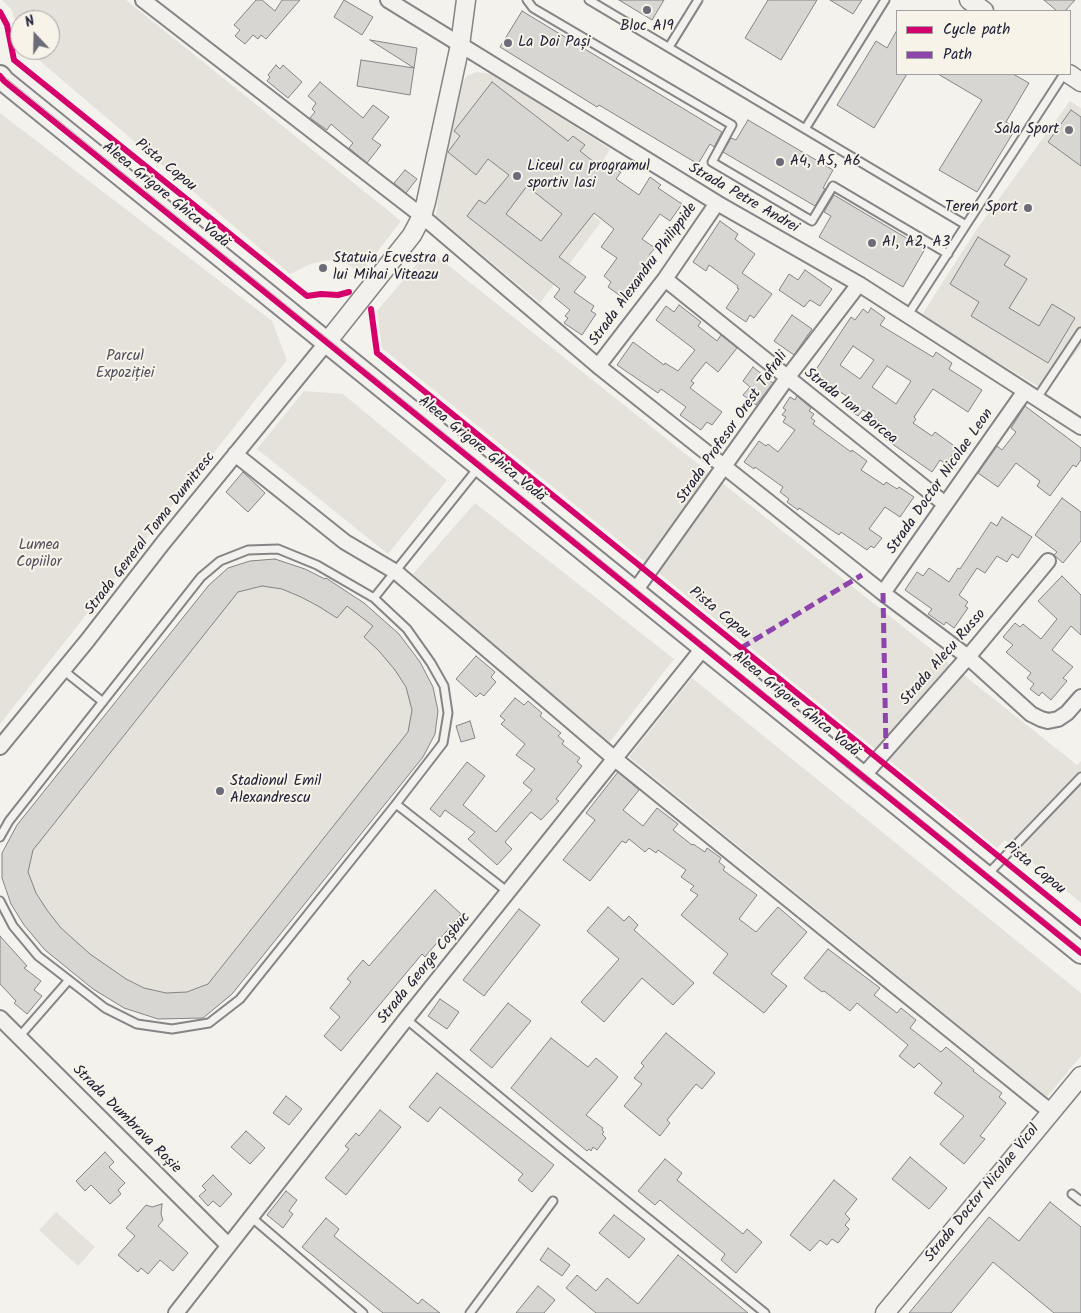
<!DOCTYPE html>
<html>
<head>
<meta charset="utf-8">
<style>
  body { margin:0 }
  #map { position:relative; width:1081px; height:1313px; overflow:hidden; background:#f4f2ec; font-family:Kalam,sans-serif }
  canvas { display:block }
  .legend { position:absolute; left:896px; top:10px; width:175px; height:65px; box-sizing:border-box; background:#f7f3e8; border:1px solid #a29fa3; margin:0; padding:6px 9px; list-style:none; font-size:15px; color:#22223b }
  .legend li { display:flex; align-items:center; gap:10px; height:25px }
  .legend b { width:25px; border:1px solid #a29fa3 }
  .north { position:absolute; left:10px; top:10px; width:50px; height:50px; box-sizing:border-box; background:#f7f3e8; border:1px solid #a29fa3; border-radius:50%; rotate:339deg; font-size:14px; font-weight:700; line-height:20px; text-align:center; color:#22223b }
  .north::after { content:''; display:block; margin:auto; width:18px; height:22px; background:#6c6b79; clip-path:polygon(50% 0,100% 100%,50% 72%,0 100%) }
</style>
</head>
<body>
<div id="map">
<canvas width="1081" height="1313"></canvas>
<ul class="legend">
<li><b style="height:6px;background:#d6006c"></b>Cycle path</li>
<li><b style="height:6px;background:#8e44ad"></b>Path</li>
</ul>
<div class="north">N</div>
</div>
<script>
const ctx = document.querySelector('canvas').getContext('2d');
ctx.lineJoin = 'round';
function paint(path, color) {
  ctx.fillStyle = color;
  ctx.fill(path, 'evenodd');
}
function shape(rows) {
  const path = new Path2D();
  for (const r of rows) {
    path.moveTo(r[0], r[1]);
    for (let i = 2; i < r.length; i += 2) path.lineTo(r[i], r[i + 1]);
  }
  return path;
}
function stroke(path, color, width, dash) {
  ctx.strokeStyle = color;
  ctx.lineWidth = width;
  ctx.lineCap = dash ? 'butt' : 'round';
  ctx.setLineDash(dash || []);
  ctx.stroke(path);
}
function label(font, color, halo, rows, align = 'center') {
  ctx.font = font + ' Kalam,sans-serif';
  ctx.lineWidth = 4;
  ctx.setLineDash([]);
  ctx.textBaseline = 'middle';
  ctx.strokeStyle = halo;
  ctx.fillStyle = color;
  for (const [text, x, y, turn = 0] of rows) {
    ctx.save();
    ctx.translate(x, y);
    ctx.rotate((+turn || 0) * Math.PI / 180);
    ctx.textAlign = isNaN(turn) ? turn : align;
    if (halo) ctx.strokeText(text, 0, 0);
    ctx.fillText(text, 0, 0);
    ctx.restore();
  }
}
paint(shape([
  [2,0,126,0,401,221,361,273,347,264,326,260,308,265,290,274,27,50,50,50,50,20,20,20,20,39,12,10],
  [477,72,491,74,610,149,578,202,601,222,540,303,436,216,445,139,455,102,462,83,467,76],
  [1070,101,1081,108,1081,346,1046,391,921,316,977,229],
  [0,113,272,321,287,360,0,724],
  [429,250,1077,765,1081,761,1081,903,1005,840,997,848,382,348,377,311],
  [304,391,343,394,447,480,388,554,257,449],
  [475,503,674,659,609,743,413,574],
  [275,559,305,569,337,585,420,662,433,687,438,711,423,757,232,994,210,1013,186,1018,158,1019,124,1008,93,989,45,950,2,878,2,853,17,825,209,585,228,568,250,561],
  [692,678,1081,993,1081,1056,1047,1097,629,757],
  [56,1212,95,1247,78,1266,39,1230]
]), '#e5e2dc');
const building = shape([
  [256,0,262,0,275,11,282,0,300,0,266,39,261,35,258,39,253,35,245,44,235,36,240,30,234,25,256,0],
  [344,0,373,17,362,35,334,17,344,0],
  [619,0,664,0,652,20,619,0],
  [768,0,817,0,781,60,745,38,768,0],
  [830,0,862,0,853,14,830,0],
  [1044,0,1075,0,1065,11,1057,11,1044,0],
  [522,11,722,132,714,147,710,144,698,164,599,105,597,107,500,47,522,11],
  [897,30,897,74,907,74,874,128,837,105,876,41,887,48,897,30],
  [370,40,417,48,414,68,370,40],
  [361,60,414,68,410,95,357,86,361,60],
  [276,65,280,69,283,65,302,82,288,98,267,81,270,77,268,75,276,65],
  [938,74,1013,74,1029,83,1006,122,1016,128,977,192,939,170,982,100,938,74],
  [320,82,363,118,373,105,389,117,372,139,381,145,367,163,349,148,353,143,331,124,327,130,310,118,315,112,312,109,316,103,308,96,320,82],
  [492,82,568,141,573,136,585,145,580,151,604,170,608,164,621,172,616,179,639,195,650,177,661,185,658,188,682,204,670,221,660,214,642,239,655,248,649,255,653,258,641,275,639,273,622,297,608,287,611,282,604,276,617,258,601,247,614,229,594,213,559,257,586,277,574,292,594,306,591,311,596,314,582,335,564,323,568,318,565,316,570,310,554,297,560,289,467,216,479,200,485,204,509,175,488,159,476,175,448,152,460,136,454,131,492,82],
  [527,186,562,214,541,241,506,214,527,186],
  [1071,110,1081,117,1081,166,1048,142,1071,110],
  [748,120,833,170,823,188,825,189,815,206,723,152,731,138,736,140,748,120],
  [405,170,417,179,406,193,394,183,405,170],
  [834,195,925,249,903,287,819,237,831,216,824,212,834,195],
  [720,221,738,234,735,239,755,254,742,273,772,294,754,318,750,315,746,322,726,308,739,289,737,288,738,286,709,265,706,271,693,262,720,221],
  [978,237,1010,256,1004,265,1027,279,1009,308,1039,326,1052,304,1075,318,1048,363,971,316,979,302,950,284,978,237],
  [805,270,832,289,820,306,810,300,804,307,779,290,789,274,798,280,805,270],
  [679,305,701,322,698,326,717,341,721,335,737,348,718,372,706,362,691,381,694,383,690,388,722,412,712,425,707,422,701,430,680,415,686,407,661,389,658,393,617,365,633,342,664,365,665,363,678,371,695,350,656,320,666,306,674,312,679,305],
  [871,308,885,318,880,325,933,357,936,352,952,363,949,369,982,390,968,412,933,389,914,417,916,419,913,423,932,436,935,432,957,448,946,464,940,460,932,472,884,438,886,435,879,430,883,424,863,410,858,416,846,408,850,403,845,400,848,397,817,377,819,373,815,371,851,317,855,320,863,309,868,313,871,308],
  [853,346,874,360,860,379,840,365,853,346],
  [887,366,911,381,896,404,872,387,887,366],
  [792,315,812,329,794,355,774,341,792,315],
  [753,367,773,383,756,405,743,395,750,387,743,381,753,367],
  [797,396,811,408,809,411,814,414,811,418,815,421,813,424,851,452,852,450,867,461,861,470,884,485,886,482,897,489,899,487,914,497,900,517,885,507,869,529,882,538,874,548,871,546,867,550,841,532,839,535,799,508,798,510,787,502,789,499,780,492,783,487,755,467,754,469,744,462,759,441,766,446,768,444,778,452,795,430,783,422,786,417,782,415,786,410,783,408,790,397,795,400,797,396],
  [1025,406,1081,448,1081,460,1076,467,1073,465,1050,496,1037,486,1040,481,1016,463,998,487,978,473,997,446,1002,450,1016,432,1011,428,1025,406],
  [243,472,265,493,248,512,226,492,243,472],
  [1062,498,1081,512,1081,541,1063,563,1054,555,1057,552,1035,535,1062,498],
  [1002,517,1032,537,1018,558,1012,554,1007,562,997,556,985,573,977,568,959,595,968,602,965,606,968,608,954,628,946,622,944,625,928,614,932,609,905,590,917,572,923,576,929,568,949,582,958,568,960,569,991,522,997,526,1002,517],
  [275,559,305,569,325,579,326,578,364,603,399,634,420,662,433,687,438,711,435,734,423,757,232,994,203,1018,158,1019,124,1008,93,989,45,950,24,925,11,904,2,878,2,853,17,825,209,585,228,568,250,561,275,559],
  [262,586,282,589,301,597,318,606,337,618,347,606,373,626,364,637,379,651,395,670,406,687,412,710,408,732,208,984,187,992,166,993,144,988,126,979,90,954,61,928,47,910,36,893,28,872,33,850,238,592,262,586],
  [1062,576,1081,595,1081,635,1071,626,1052,650,1073,667,1063,678,1067,681,1051,700,1042,692,1039,696,1030,689,1034,684,1027,678,1031,673,1006,652,1013,645,1003,637,1015,623,1020,627,1023,624,1041,639,1057,619,1038,601,1062,576],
  [476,656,495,672,491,677,496,682,484,696,480,693,476,697,456,679,476,656],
  [515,698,524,705,528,701,542,713,540,716,561,733,558,736,564,741,562,744,580,758,577,762,582,766,556,799,559,801,541,820,531,812,505,842,512,849,497,865,468,839,475,832,445,810,440,817,430,809,467,762,485,776,463,805,496,832,532,790,523,783,535,769,516,755,525,744,501,724,505,720,500,716,515,698],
  [470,721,475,738,461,742,456,726,470,721],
  [618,772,639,790,623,810,643,826,657,808,678,824,673,830,692,845,693,844,705,852,707,848,721,858,719,862,725,867,723,870,757,895,739,919,756,932,778,907,807,932,771,974,787,986,764,1013,713,973,728,954,681,915,698,895,690,890,694,886,681,877,686,870,658,850,656,853,649,848,645,852,629,839,626,843,622,841,590,881,563,860,595,820,586,813,618,772],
  [435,890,461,914,425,957,422,954,341,1051,324,1036,340,1017,330,1008,351,982,347,979,363,960,369,966,435,890],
  [608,907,624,921,629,916,638,925,634,930,694,983,673,1005,642,978,604,1022,581,1002,619,959,587,931,608,907],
  [519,909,540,925,484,996,463,980,519,909],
  [0,936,27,966,24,968,41,981,34,990,42,996,27,1014,14,1003,16,1001,0,984,0,936],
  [828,949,880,988,874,995,897,1013,901,1008,916,1020,910,1028,941,1052,946,1047,974,1070,973,1071,1002,1093,999,1097,1006,1103,980,1136,985,1139,964,1164,940,1144,964,1116,934,1093,942,1083,919,1063,914,1068,899,1056,908,1045,857,1003,850,1011,824,991,822,992,804,978,828,949],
  [440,999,459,1012,447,1029,428,1016,440,999],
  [508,1003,531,1021,492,1068,470,1050,508,1003],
  [666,1033,715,1073,702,1089,696,1084,667,1120,670,1123,660,1136,624,1106,642,1084,634,1078,644,1066,641,1063,666,1033],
  [551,1038,588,1067,596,1058,618,1077,586,1115,603,1128,602,1130,604,1132,602,1134,606,1138,597,1150,593,1147,591,1151,589,1149,587,1151,511,1088,551,1038],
  [437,1073,554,1165,532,1192,518,1180,523,1174,440,1107,428,1122,409,1107,437,1073],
  [286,1096,302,1109,289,1125,273,1113,286,1096],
  [380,1110,401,1127,346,1195,325,1178,349,1149,345,1146,356,1133,359,1136,380,1110],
  [246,1131,265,1148,250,1164,231,1147,246,1131],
  [105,1152,114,1162,109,1167,125,1183,118,1190,121,1194,110,1204,91,1185,85,1191,76,1181,105,1152],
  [910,1157,947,1188,929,1209,892,1179,910,1157],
  [665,1159,682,1173,677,1180,743,1234,747,1229,762,1242,736,1273,721,1260,725,1254,660,1200,655,1205,638,1191,665,1159],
  [213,1175,232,1194,220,1207,213,1201,208,1206,199,1196,206,1190,202,1186,213,1175],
  [834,1180,857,1199,845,1214,850,1219,845,1225,849,1229,838,1243,832,1239,827,1245,820,1240,810,1251,790,1235,834,1180],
  [286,1191,297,1200,289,1211,293,1214,283,1228,267,1215,286,1191],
  [1050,1202,1081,1227,1081,1313,1054,1313,993,1262,951,1313,909,1313,989,1217,1019,1241,1050,1202],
  [162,1204,161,1214,163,1220,158,1226,188,1253,173,1271,160,1260,148,1274,141,1268,138,1272,118,1255,135,1236,126,1228,146,1205,152,1207,162,1204],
  [614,1215,645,1239,629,1258,599,1233,614,1215],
  [326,1218,339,1229,334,1236,418,1304,422,1299,440,1313,383,1313,302,1247,326,1218],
  [548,1248,570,1265,562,1276,540,1260,548,1248],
  [678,1255,748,1313,596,1313,566,1288,577,1275,596,1291,607,1278,638,1304,678,1255],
  [538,1286,555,1300,544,1313,516,1313,538,1286]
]);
paint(building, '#d7d6d3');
stroke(building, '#858486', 1);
const service = shape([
  [527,0,533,8,732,125,712,162,812,221,833,186,948,254],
  [589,0,966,225,1064,74],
  [669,47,698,0],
  [805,129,885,0],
  [911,310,966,225],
  [1037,398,1081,332],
  [374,598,478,468],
  [63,670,103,702],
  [396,804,508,892],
  [0,837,9,821,201,577,220,561,248,550,278,549,317,565,374,598,407,629,431,663,444,686,448,713,443,743,396,804,240,999,209,1023,172,1029,137,1024,105,1008,38,956,13,926,0,901],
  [986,876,1081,777],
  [406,1019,560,1147,765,1313],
  [19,1037,68,981],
  [1072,1194,1081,1201],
  [251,1217,363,1313],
  [470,1313,553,1201]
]);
const minor = shape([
  [143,0,422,216,598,366,883,593,968,657,1031,714,1041,719,1048,721,1058,719,1067,713,1081,697],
  [388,0,717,203,859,284,1081,427],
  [665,279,945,504],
  [598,366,665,279,717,203],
  [235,454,345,542,396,572,615,759,1051,1112],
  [635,591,787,378,859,284],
  [883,593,1025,391],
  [0,747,87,641,163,543,327,342],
  [863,776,968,657,1048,561],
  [0,1018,228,1245],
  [176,1313,406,1019,704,647]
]);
const tertiary = shape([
  [969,0,984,11],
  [1069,74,1081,82],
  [327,342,412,235,422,216,426,202,460,45,466,0],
  [885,1313,1081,1076]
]);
const secondary = shape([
  [0,76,4,81,1081,953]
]);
stroke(service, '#858486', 11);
stroke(minor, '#858486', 18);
stroke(tertiary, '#858486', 21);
stroke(secondary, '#858486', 24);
stroke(service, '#f2f1ed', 7);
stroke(minor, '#f2f1ed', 14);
stroke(tertiary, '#f2f1ed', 18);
stroke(secondary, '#f2f1ed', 20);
stroke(shape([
  [0,73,1081,949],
  [836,759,873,789]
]), '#b8b6b6', 1);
stroke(shape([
  [883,593,886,749],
  [741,648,862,575]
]), '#8e44ad', 5, [10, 5]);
stroke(shape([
  [0,12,7,25,14,60,307,296,321,294,338,295,349,292],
  [0,76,4,81,1081,953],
  [371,309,377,353,1081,923]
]), '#d6006c', 6);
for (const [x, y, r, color] of [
  [647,10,5,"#6c6b79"],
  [508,43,5,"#6c6b79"],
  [1069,130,5,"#6c6b79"],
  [780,162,5,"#6c6b79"],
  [517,176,5,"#6c6b79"],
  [1028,208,5,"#6c6b79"],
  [872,243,5,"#6c6b79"],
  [323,268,5,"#6c6b79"],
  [220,791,5,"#6c6b79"]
]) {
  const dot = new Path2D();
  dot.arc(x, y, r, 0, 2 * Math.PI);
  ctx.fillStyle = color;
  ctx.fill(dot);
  stroke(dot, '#f7f3e8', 2);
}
label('15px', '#22223b', '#f7f3e8', [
  ["Bloc A19",647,27,"center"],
  ["La Doi Pași",518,43],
  ["Sala Sport",1059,130,"right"],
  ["A4, A5, A6",790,162],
  ["Liceul cu programul",527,167],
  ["sportiv Iasi",527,184],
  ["Teren Sport",1018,208,"right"],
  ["A1, A2, A3",882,243],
  ["Statuia Ecvestra a",333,259],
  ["lui Mihai Viteazu",333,276],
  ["Stadionul Emil",230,782],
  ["Alexandrescu",230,799]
], 'left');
label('15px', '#22223b', '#f7f3e8', [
  ["Pista Copou",165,166,39],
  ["Aleea Grigore Ghica Vodă",165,196,39],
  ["Strada Petre Andrei",743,199,30],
  ["Strada Alexandru Philippide",644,275,-54],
  ["Strada Ion Borcea",850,407,38],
  ["Strada Profesor Orest Tafrali",733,428,-55],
  ["Aleea Grigore Ghica Vodă",481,450,39],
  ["Strada Doctor Nicolae Leon",941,482,-55],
  ["Strada General Toma Dumitresc",151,534,-52],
  ["Pista Copou",719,614,39],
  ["Strada Alecu Russo",944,658,-49],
  ["Aleea Grigore Ghica Vodă",795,705,39],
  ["Pista Copou",1034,869,39],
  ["Strada George Coșbuc",425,969,-51],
  ["Strada Dumbrava Roșie",126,1120,45],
  ["Strada Doctor Nicolae Vicol",983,1194,-51]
]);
label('15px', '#504f60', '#f7f3e8', [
  ["Parcul",125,357],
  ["Expoziției",125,374],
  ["Lumea",39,546],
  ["Copiilor",39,563]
]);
</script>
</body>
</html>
